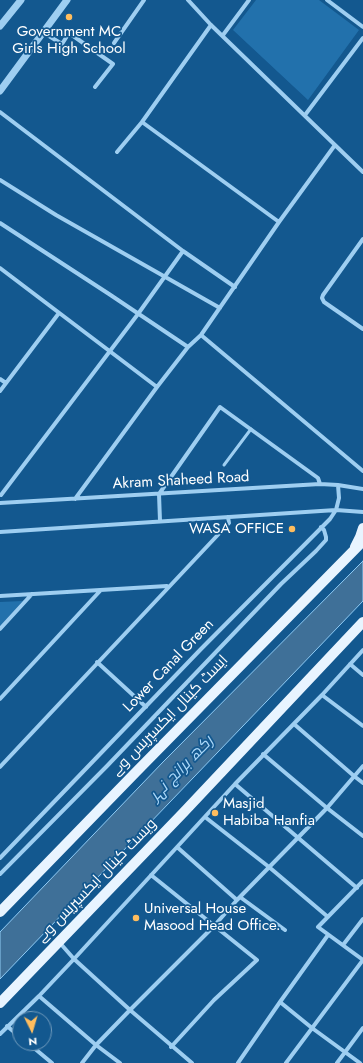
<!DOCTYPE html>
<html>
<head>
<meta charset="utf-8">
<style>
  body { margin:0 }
  #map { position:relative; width:363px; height:1063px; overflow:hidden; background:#13588f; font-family:Jost,sans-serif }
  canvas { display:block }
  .north { position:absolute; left:12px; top:1011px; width:40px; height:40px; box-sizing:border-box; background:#13588f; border:1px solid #719bbc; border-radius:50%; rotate:175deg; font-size:11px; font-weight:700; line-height:16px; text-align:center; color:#fff }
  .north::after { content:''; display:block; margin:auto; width:14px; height:18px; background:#ffbd5e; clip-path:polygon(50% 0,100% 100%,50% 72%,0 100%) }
</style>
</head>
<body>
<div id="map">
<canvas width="363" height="1063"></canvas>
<div class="north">N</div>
</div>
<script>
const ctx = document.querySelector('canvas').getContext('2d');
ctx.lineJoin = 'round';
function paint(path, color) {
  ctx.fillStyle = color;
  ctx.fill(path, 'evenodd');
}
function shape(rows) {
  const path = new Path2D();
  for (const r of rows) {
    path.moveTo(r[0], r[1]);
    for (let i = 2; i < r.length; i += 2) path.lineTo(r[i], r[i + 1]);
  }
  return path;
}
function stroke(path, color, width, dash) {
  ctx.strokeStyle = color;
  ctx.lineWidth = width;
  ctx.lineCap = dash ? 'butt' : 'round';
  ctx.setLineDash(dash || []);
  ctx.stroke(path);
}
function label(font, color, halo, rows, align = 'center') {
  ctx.font = font + ' Jost,Cairo,sans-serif';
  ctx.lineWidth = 3.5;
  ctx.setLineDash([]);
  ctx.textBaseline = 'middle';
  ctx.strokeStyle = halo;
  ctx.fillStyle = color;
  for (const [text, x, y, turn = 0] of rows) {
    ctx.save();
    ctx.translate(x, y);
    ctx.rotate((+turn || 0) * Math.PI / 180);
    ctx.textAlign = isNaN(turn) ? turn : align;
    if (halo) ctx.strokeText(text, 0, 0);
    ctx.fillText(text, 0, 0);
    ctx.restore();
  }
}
paint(shape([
  [256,0,319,0,359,30,308,100,233,30],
  [23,601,0,626,0,602]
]), '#2271ac');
const water = shape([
  [363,561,363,601,0,979,0,932,163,762,363,561]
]);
paint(water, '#3f7098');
stroke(water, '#90cbf4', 1);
stroke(shape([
  [224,465,251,429]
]), '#9ecef1', 3);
stroke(shape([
  [327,0,363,27],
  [211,25,142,122,279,222],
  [44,33,62,44,69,33,113,64,95,87],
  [223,35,249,0],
  [114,43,144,0],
  [0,112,183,251,235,287],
  [305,115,363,38],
  [335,145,363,172],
  [117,152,142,122],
  [0,180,56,215,220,308],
  [0,223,109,294,188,347],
  [363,239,323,295,322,298,324,302,363,329],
  [0,268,157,387],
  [201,335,363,471],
  [0,379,6,383],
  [0,391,59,313],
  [1,495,138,314,183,251],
  [75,499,157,387,188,347,201,335,279,222,335,145,211,25,188,0],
  [0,503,320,484,338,485,363,489],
  [160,521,159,494,220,407,318,478,320,484],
  [0,532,336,510,339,498,338,485],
  [0,596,167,586],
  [0,629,32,594],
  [97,662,146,707],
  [350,664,363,675],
  [322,695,363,726],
  [0,699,100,591],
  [294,724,354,776,363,783],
  [263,754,327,808,363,836],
  [0,767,229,523,228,517],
  [235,784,357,888],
  [205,817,269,867,328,917],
  [177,847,237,900],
  [0,858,201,649,330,519,336,510,363,512],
  [0,874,107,766,281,584,316,551,326,540,326,537,324,530,321,527],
  [151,875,257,960,214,1000,171,1047],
  [363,881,318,927,363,960],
  [240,897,285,930],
  [60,943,74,959,130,1010,192,1063],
  [343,945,363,919],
  [39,996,96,1045,120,1063],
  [280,1002,312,1028,360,1063],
  [7,1026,20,1037],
  [0,1034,39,996,74,959,235,784,322,695,363,650],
  [28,1043,52,1063],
  [82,1063,96,1045,130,1010,214,926,237,900,327,808,363,766],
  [238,1063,280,1002,328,935],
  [286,1063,363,960],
  [337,1063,363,1028]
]), '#9ecef1', 4);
stroke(shape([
  [0,26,21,0],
  [0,91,67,0]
]), '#9ecef1', 7);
stroke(shape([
  [355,547,360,537,363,528],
  [0,912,136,772,363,541],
  [0,1003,183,813,363,622]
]), '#e8f4ff', 10);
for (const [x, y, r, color] of [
  [69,17,4,"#ffbd5e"],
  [292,529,4,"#ffbd5e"],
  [215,813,4,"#ffbd5e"],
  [136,918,4,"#ffbd5e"]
]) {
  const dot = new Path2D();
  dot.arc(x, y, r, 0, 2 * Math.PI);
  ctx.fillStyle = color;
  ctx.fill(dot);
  stroke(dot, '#13588f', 1.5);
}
label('15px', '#fff', '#13588f', [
  ["Government MC",69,32,"center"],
  ["Girls High School",69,49,"center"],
  ["WASA OFFICE",284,529,"right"],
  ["Masjid",223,804],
  ["Habiba Hanfia",223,821],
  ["Universal House",144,909],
  ["Masood Head Office.",144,926]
], 'left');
label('15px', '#fff', '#13588f', [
  ["Akram Shaheed Road",181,481,-3],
  ["Lower Canal Green",169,666,-46],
  ["ایسٹ کینال ایکسپریس وے",170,716,-46],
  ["ویسٹ کینال ایکسپریس وے",97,881,-46]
]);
label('italic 16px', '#aad7f8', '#13588f', [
  ["رکھ برانچ نہر",182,769,-46]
]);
</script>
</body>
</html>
